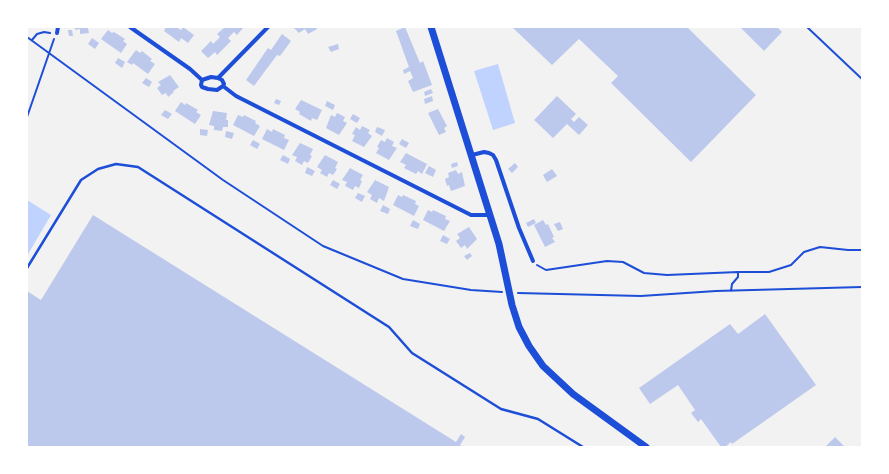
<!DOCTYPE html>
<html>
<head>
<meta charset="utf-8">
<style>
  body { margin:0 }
  #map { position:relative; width:889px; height:474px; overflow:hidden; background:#f2f2f2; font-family:"DejaVu Sans",sans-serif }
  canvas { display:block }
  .frame { position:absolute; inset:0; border:28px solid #fff; pointer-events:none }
</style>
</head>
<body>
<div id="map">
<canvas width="889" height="474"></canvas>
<div class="frame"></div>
</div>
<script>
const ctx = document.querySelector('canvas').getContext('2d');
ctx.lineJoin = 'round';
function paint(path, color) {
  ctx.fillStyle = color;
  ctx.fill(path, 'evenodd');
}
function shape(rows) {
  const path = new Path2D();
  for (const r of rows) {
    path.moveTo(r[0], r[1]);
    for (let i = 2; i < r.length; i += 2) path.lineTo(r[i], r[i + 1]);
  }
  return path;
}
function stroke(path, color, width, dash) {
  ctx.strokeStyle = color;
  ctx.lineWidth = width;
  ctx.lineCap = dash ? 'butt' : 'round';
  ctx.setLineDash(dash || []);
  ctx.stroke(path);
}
paint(shape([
  [498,64,515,123,493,130,474,71],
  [27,200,51,215,27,256]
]), '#bfd3fe');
paint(shape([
  [75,27,92,27,92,28,88,28,89,33,80,34,80,29,75,30],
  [166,27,176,27,181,30,183,27,194,35,188,43,181,38,179,42,164,31],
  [225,27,242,27,243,28,237,35,234,32,228,38,231,41,217,55,215,52,208,58,201,51,211,41,213,44,220,37,217,34],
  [293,27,317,27,316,28,317,29,308,34,305,29,299,33],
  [405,27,420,63,423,61,432,85,413,92,408,81,413,78,410,71,404,74,403,70,409,67,396,31],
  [512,27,687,27,756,95,691,162,611,83,618,76,579,39,552,65],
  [740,27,777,27,782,32,764,51],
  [68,30,72,30,73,36,69,36],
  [108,30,112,33,114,32,125,39,123,41,127,44,121,53,101,39],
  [282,34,291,41,280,56,277,55,254,86,246,80,268,48,271,50],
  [92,38,99,43,95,49,88,44],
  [338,44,339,49,331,52,328,47],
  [136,50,140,53,142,51,152,59,150,61,155,64,148,74,133,63,132,65,127,62],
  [118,58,125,62,122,68,115,63],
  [170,75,179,87,173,91,174,92,168,97,166,93,162,95,157,88,161,85,158,82],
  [146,78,152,82,149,87,142,83],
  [431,89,433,93,425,96,424,92],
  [432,96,433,101,425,104,424,99],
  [557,96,576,114,571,119,574,122,579,117,588,125,579,135,567,124,553,138,534,120],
  [276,99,281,101,279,105,274,103],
  [301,100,322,110,317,120,312,118,311,121,299,114,300,112,295,109],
  [327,101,335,105,333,110,325,106],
  [181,102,185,105,186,103,198,110,196,112,201,115,195,124,175,111],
  [438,109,447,126,444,128,446,132,439,135,428,113],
  [165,110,172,114,168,119,161,115],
  [213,111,227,113,226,120,228,120,228,127,223,127,222,131,214,130,214,126,209,125],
  [337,113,345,117,343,121,347,123,339,135,326,128,331,115,335,117],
  [353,114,360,118,357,123,350,119],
  [238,115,243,117,244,115,256,121,255,123,260,126,254,136,233,125],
  [362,126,370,130,368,133,372,136,364,147,352,141,355,135,352,134,356,127,360,130],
  [377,127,385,130,382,136,375,132],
  [200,129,208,130,207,136,200,135],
  [267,129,272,132,273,129,285,135,284,138,289,140,284,150,262,139],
  [226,131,234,133,232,139,225,137],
  [387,138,394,142,392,146,397,148,389,160,376,153,379,148,377,147,381,140,385,142],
  [402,139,409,143,406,148,399,144],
  [253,140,260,144,257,149,250,145],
  [300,143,313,149,310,155,312,156,308,163,304,161,302,165,295,161,297,157,292,155],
  [406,153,427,164,422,174,418,171,416,174,404,168,406,165,400,162],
  [283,155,290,159,288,164,280,160],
  [325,155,338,162,335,168,337,169,333,175,329,173,327,177,320,173,322,170,317,167],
  [457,162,458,166,452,168,451,164],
  [515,163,518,167,512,173,508,169],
  [429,166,436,170,433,177,425,173],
  [307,167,315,171,312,176,305,173],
  [350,168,363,175,360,180,362,181,359,188,355,186,353,190,345,186,347,182,342,180],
  [552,169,557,176,547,182,543,175],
  [456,170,458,174,462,172,465,186,451,191,449,185,447,186,445,179,449,177,448,173],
  [333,180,340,184,337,189,330,185],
  [375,180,389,187,384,201,379,198,377,203,370,199,372,195,367,192],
  [358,193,365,196,362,202,355,198],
  [398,195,402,197,403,195,416,201,415,204,419,206,414,216,393,205],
  [383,205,390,209,388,214,380,211],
  [428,210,432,212,433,210,446,216,445,219,450,221,444,231,423,220],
  [93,215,456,442,461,434,465,437,460,445,463,447,27,447,27,291,41,300],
  [534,219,536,223,528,227,526,223],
  [413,220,420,224,418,229,410,226],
  [543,220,546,225,548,224,554,237,552,238,555,242,545,247,534,225],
  [560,222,563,229,558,231,554,224],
  [469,227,477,239,467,249,465,245,461,248,456,241,460,238,457,234],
  [443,235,450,239,447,244,440,241],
  [470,253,472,256,467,260,464,256],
  [765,314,816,385,732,444,731,442,725,447,721,447,701,419,698,422,691,413,695,410,678,385,650,404,639,388,730,324,738,334],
  [835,437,845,447,825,447]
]), '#bdc9ec');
stroke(shape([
  [807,27,862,79],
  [27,37,223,180,323,246,403,279,471,290,502,292],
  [32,40,37,34,44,32,50,33],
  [27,117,54,39],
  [537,265,546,270,607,261,623,262,644,273,667,275,738,272,769,272,791,265,804,252,820,247,848,250,862,250],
  [731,291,732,284,738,277,738,272],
  [518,293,641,296,716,291,862,287]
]), '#1d4ed8', 2);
stroke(shape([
  [27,268,81,180,98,169,116,164,138,167,389,327,412,353,501,409,538,419,583,447]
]), '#1d4ed8', 2.5);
stroke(shape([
  [130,27,190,69,202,80],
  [57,33,58,27],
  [218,78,268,27],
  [202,80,201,85,202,87,208,89,217,90,223,86],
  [202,80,211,77,218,78,222,80,224,84,223,86],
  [223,86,236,96,471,215,491,215],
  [472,155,484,152,489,153,493,155,496,160,519,228,533,261]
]), '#1d4ed8', 4);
stroke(shape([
  [431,27,499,244,512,305,519,327,529,346,543,366,573,394,646,447]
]), '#1d4ed8', 7);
</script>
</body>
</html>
